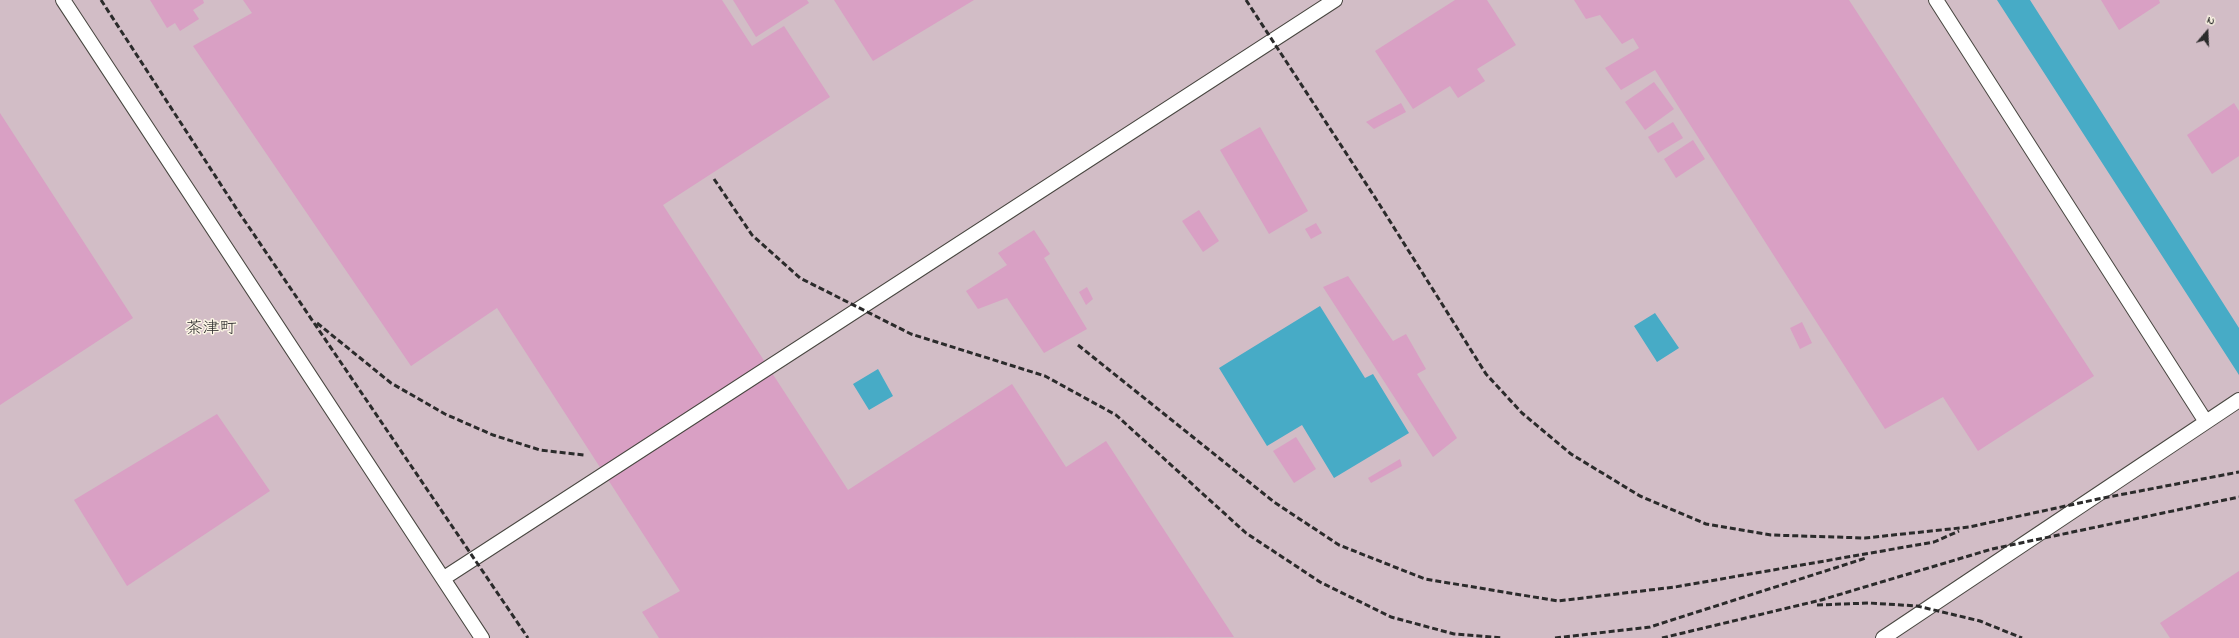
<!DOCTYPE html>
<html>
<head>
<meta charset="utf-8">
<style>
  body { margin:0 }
  #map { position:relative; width:2239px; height:638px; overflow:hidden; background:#ecddba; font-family:"Indie Flower",sans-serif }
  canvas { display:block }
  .north { position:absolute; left:2187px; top:12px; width:40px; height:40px; -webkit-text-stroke:3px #fcf5e5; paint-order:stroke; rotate:19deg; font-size:11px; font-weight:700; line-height:16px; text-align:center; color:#2b2b2b }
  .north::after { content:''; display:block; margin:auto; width:14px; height:18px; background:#2b2b2b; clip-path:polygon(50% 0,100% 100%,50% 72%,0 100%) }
</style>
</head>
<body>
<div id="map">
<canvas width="2239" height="638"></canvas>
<div class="north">N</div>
</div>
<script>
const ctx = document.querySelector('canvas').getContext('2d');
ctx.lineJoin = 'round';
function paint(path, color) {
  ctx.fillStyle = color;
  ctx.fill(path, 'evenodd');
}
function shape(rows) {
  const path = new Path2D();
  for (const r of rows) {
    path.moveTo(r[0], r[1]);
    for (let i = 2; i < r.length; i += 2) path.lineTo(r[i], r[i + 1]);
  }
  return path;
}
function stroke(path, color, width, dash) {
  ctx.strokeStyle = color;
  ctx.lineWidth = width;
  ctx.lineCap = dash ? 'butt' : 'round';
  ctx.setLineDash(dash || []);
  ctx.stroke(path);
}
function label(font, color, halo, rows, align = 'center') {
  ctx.font = font + ' "Indie Flower","Klee One",sans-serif';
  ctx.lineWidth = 3;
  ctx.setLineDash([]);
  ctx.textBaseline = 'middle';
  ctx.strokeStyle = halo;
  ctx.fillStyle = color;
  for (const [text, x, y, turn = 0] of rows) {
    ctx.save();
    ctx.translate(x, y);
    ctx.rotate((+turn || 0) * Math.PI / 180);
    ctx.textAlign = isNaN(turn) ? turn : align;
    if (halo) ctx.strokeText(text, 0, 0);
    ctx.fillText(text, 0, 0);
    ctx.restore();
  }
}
paint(shape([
  [0,0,2239,0,2239,638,0,638]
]), '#d2bdc6');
paint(shape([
  [1997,0,2030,0,2239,328,2239,375],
  [1320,306,1365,378,1373,374,1409,433,1334,478,1302,425,1267,446,1219,368],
  [1655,313,1679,348,1657,362,1634,326],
  [878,369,893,396,869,410,853,384]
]), '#47abc6');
paint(shape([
  [150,0,203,0,204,3,193,10,199,19,180,31,175,23,167,28],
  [243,0,722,0,752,46,784,26,830,97,663,205,848,490,1012,384,1066,467,1106,441,1234,637,659,638,642,612,680,591,497,308,411,366,193,46,252,13],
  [733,0,807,0,809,3,756,37],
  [834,0,974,0,873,61],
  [1455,0,1487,0,1516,45,1477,69,1485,81,1458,98,1450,86,1413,109,1375,51],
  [1574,0,1849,0,2094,376,1978,451,1943,397,1885,429,1655,70,1621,90,1605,68,1639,48,1633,38,1622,44,1600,15,1586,19],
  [2101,0,2159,0,2160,3,2119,30],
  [1654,82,1674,109,1645,130,1625,102],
  [1401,103,1406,112,1374,129,1366,122],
  [2234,103,2239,111,2239,156,2212,174,2187,135],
  [0,113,133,318,0,405],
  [1673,122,1683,138,1658,153,1648,137],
  [1260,127,1308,211,1269,234,1220,150],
  [1693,140,1705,159,1676,178,1664,159],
  [1199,210,1219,241,1203,252,1182,221],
  [1316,223,1322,233,1311,239,1305,229],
  [1034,230,1050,254,1044,258,1087,329,1044,353,1007,298,978,309,966,291,1007,265,998,253],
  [1348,276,1393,341,1406,334,1426,369,1417,374,1457,438,1433,457,1323,287],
  [1087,287,1093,299,1086,305,1079,292],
  [1802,322,1812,343,1800,349,1790,328],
  [217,414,270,491,127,586,74,500],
  [1296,437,1316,469,1294,483,1273,451],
  [1400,459,1402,466,1371,483,1368,478],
  [2239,571,2239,638,2170,638,2160,623]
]), '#d9a0c4');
const service = shape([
  [63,0,482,638],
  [1936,0,2206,422],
  [444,578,1335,0],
  [1883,638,2239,400]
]);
stroke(service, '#484640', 16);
stroke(service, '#fff', 14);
stroke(shape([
  [101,0,238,211,528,638],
  [1246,0,1376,199,1486,374,1522,413,1571,454,1640,496,1706,524,1771,535,1865,538,1969,527,2098,499,2239,472],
  [714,179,752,235,800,278,911,334,1045,376,1116,415,1246,533,1320,582,1391,617,1454,634,1503,638],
  [317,323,391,383,445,414,493,435,540,450,584,455],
  [1078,345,1274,502,1339,545,1425,579,1558,601,1675,587,1934,542,1959,531],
  [1817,605,1869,603,1917,606,1980,621,2022,638],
  [1555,638,1650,627,1866,558],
  [1662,638,1821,600,1992,549,2239,497]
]), '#2b2b2b', 3, [6, 3]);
label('17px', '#2b2b2b', '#fcf5e5', [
  ["茶津町",211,330]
]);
</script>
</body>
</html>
